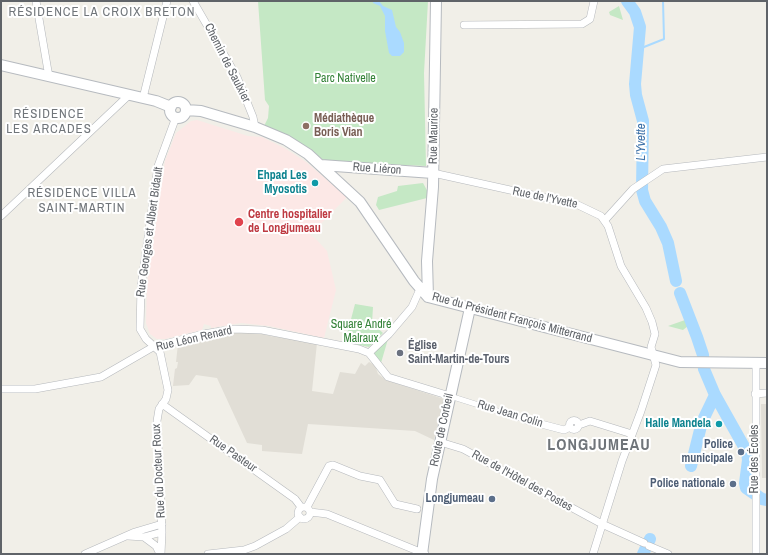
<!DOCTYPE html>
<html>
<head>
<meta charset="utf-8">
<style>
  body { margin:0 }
  #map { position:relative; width:768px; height:555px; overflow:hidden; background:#f1efe8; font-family:"Archivo Narrow",sans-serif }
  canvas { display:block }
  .frame { position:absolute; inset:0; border:2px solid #5f6368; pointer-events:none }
</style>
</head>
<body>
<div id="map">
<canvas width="768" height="555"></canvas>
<div class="frame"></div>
</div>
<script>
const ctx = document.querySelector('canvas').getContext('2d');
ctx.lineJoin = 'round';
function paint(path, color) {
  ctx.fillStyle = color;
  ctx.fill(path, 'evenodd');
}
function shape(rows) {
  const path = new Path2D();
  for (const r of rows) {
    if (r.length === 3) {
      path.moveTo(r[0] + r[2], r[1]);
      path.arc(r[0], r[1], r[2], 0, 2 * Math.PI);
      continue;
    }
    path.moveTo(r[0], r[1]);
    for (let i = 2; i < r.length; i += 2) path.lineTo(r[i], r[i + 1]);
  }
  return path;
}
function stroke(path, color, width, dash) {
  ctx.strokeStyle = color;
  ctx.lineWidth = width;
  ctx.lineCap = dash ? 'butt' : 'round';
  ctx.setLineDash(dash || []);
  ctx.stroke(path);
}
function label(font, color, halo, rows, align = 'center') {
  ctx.font = font + ' "Archivo Narrow",sans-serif';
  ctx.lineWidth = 4;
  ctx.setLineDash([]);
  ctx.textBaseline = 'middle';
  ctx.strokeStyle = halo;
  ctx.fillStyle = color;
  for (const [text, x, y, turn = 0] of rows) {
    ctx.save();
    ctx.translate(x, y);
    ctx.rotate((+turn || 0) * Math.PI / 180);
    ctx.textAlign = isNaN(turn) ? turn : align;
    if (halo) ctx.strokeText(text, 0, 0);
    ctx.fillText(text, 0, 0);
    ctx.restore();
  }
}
paint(shape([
  [236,332,256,332,270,336,317,343,312,391,333,394,340,372,355,374,361,363,365,366,369,362,375,365,378,374,386,380,444,399,434,440,415,431,308,424,302,454,262,451,262,445,247,443,217,378,196,375,189,385,173,386,175,369,177,368,178,362,176,362,178,344],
  [761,404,767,404,767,478,762,478]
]), '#e1ded6');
paint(shape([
  [197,120,248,136,262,137,286,149,306,162,347,197,310,235,316,239,327,251,336,290,324,338,269,326,241,323,211,328,211,326,204,324,202,330,165,339,157,339,150,334,146,323,147,283,165,161,176,133,191,121]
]), '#fce8e6');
paint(shape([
  [258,1,428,1,424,73,426,166,333,162,322,159,301,144,264,126,268,118,269,106,265,100],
  [619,6,623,20,610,15,609,12],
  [423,183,429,194,427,198,379,210,376,205,378,197,397,191,398,186],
  [355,304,373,307,372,323,383,333,369,347,345,342],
  [685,320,688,326,683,330,668,326],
  [388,339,381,363,373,354]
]), '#c5e8c5');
paint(shape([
  [373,1,379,1,383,6,392,10,396,27,400,32,404,43,404,52,400,56,392,56,389,53,385,31,385,16,380,6,373,3]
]), '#aadaff');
stroke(shape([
  [639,49,664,39,663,1]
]), '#aadaff', 2);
stroke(shape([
  [627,1,635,12,640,27,635,84,636,95,643,121,642,190,645,201,661,227,668,243,676,281],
  [680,293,697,337,703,355,704,369,715,395,747,452,748,460,745,483,746,488,762,499,767,500],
  [691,466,702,422,715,395],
  [643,554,650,539]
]), '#aadaff', 12);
const pedestrian = shape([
  [450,396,526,420]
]);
const minor = shape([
  [36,1,49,77],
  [193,1,237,77,253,117,255,127],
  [464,25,582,24,590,19,594,1],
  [143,98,167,1],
  [433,173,578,205,601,216,608,226,621,266,646,308,652,322,655,334,651,347,656,365,641,411,622,461,593,554],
  [1,216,129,95],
  [605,220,633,189,663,169,767,157],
  [369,353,388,377,450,396],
  [369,353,389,334,412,307,420,289],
  [1,389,35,389,101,377,153,347,203,334,234,329,262,330,359,349,369,353],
  [755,394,767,393],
  [162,404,295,499,301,507],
  [526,420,564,430,570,427],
  [574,425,4.5],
  [579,425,590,421,632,434],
  [440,442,463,449,602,524,644,543],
  [304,513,6],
  [307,507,329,466,333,465,360,476,380,480,395,504,417,509],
  [310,512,327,514,425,554],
  [128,536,144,537,162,532],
  [144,537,156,546,160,554],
  [649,546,668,554],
  [85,554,135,532,162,524],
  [161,554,162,532,157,421,159,409,166,399,168,390,160,352,146,339,140,329,141,287,158,166,176,117],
  [208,554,244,550,255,546,286,529,300,517],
  [756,554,756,363]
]);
const secondary = shape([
  [1,65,156,101,171,107],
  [178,110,8],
  [186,110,201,111,255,127,286,140,308,154,360,202,414,281,428,297,680,362,767,363],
  [321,165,433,173],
  [428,297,427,261,433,187,436,1],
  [422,554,432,479,470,308]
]);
stroke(pedestrian, '#b5b8bc', 6);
stroke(minor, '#b5b8bc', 8);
stroke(secondary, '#b6babf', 12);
stroke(pedestrian, '#fff', 5);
stroke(minor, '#fff', 7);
stroke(secondary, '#fff', 10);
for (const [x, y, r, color] of [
  [306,126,4,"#8d6e63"],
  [315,183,4,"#0f9aa8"],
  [239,222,5,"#e0444e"],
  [400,353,4,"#6b7280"],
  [719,424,4,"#0f9aa8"],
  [741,452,4,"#5c6f8a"],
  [733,484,4,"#5c6f8a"],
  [492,499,4,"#5c6f8a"]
]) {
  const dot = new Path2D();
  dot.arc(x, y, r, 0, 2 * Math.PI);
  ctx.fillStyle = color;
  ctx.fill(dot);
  stroke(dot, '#fff', 1.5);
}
label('12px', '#5f6368', '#fff', [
  ["Chemin de Saulxier",227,63,63],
  ["Rue Maurice",434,136,-89],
  ["Rue Liéron",377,169,4],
  ["Rue de l'Yvette",545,198,12],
  ["Rue Georges et Albert Bidault",150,232,-82],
  ["Rue du Président François Mitterrand",512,318,15],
  ["Rue Léon Renard",194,339,-13],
  ["Rue Jean Colin",510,414,17],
  ["Route de Corbeil",442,430,-78],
  ["Rue Pasteur",233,454,35],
  ["Rue des Écoles",755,459,-90],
  ["Rue du Docteur Roux",159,471,-93],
  ["Rue de l'Hôtel des Postes",522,481,29]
]);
label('12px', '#348238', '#fff', [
  ["Parc Nativelle",345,79],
  ["Square André",361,325],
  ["Malraux",361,339]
]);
label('bold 12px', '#785e54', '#fff', [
  ["Médiathèque",314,119],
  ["Boris Vian",314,133]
], 'left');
label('bold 12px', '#0d838f', '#fff', [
  ["Ehpad Les",307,176],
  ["Myosotis",307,190],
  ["Halle Mandela",711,424]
], 'right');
label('bold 12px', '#be3a42', '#fff', [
  ["Centre hospitalier",248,215],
  ["de Longjumeau",248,229]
], 'left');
label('bold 12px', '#5b616d', '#fff', [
  ["Église",408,346],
  ["Saint-Martin-de-Tours",408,360]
], 'left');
label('bold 12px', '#4e5e75', '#fff', [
  ["Police",733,445],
  ["municipale",733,459],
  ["Police nationale",725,484],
  ["Longjumeau",484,499]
], 'right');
ctx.letterSpacing = '1px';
label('13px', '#70757a', '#fff', [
  ["RÉSIDENCE LA CROIX BRETON",102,13],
  ["RÉSIDENCE",49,115],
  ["LES ARCADES",49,130],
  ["RÉSIDENCE VILLA",82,194],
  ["SAINT-MARTIN",82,209]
]);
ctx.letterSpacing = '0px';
label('italic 13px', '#4174aa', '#fff', [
  ["L'Yvette",642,142,-90]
]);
ctx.letterSpacing = '1px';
label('bold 16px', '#70757a', '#fff', [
  ["LONGJUMEAU",599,446]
]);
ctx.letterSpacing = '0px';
</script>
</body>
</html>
